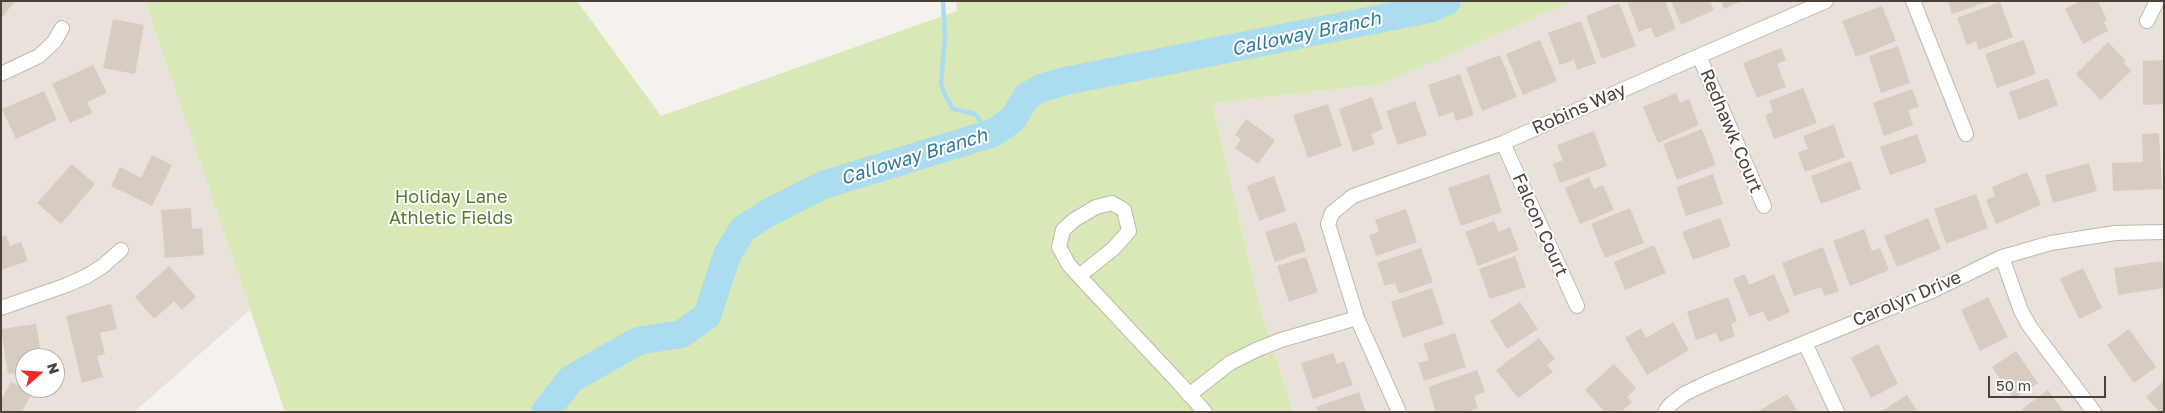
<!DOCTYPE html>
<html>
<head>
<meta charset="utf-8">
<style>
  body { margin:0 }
  #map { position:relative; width:2165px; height:413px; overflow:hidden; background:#f5f1ec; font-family:"Golos Text",sans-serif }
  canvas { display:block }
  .frame { position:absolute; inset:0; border:2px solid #4a4139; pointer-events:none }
  .north { position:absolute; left:15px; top:348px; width:50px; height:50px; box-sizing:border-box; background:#fff; border:1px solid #b7b3b0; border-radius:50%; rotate:71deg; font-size:14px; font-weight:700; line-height:20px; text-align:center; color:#4a4139 }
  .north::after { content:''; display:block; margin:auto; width:18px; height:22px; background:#f32825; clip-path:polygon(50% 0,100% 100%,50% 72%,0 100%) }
  .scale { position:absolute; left:1988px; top:376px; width:118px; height:22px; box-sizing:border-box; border:2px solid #4a4139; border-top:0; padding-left:6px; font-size:15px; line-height:18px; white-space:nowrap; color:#4a4139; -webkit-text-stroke:4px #fff; paint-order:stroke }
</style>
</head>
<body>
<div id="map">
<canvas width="2165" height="413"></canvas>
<div class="frame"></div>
<div class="north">N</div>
<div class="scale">50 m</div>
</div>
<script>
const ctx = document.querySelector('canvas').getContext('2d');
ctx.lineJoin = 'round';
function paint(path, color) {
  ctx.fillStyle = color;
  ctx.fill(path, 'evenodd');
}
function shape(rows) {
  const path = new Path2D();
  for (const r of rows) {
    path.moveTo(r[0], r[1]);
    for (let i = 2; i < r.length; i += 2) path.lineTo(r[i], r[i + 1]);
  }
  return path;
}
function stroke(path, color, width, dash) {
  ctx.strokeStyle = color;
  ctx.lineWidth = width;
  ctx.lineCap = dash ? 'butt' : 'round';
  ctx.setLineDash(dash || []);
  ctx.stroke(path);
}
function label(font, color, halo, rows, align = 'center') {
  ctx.font = font + ' "Golos Text",sans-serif';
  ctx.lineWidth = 4;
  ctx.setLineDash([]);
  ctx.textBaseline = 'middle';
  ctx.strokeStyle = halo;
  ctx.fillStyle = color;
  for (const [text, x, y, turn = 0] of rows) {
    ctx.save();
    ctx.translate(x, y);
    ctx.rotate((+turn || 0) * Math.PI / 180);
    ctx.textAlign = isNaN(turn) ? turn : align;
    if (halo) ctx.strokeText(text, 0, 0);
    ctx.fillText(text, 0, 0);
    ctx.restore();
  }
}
paint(shape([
  [1,1,145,1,250,310,134,412,1,412],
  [25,358,55,358,55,388,25,388],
  [1573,1,2164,1,2164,412,1293,412,1260,308,1212,103,1382,84]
]), '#e9e2da');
paint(shape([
  [145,1,577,1,661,116,957,11,956,1,1573,1,1382,84,1212,103,1260,308,1293,412,285,412]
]), '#d8e8b6');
stroke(shape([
  [943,1,945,35,941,84,945,95,953,109,975,114,981,122,982,133,979,137]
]), '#abdcef', 4.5);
stroke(shape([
  [545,412,571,379,638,341,681,334,707,316,727,255,743,229,768,213,823,185,993,133,1013,119,1026,97,1041,88,1065,81,1429,9,1447,1]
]), '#abdcef', 28);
paint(shape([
  [1,1,15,1,1,19],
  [1627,1,1665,1,1676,29,1655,38,1651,27,1639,32],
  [1671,1,1710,1,1714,10,1681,25],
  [1721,1,1742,1,1724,9],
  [1948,1,1987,1,1987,2,1952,14],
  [2080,1,2098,1,2107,20,2104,22,2108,31,2083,44,2065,9],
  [2000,2,2013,37,1979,50,1976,41,1967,45,1957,18],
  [1619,3,1636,46,1602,59,1586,16],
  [1882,6,1896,41,1856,57,1842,21],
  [113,19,144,25,135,74,103,68],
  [1581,21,1596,63,1577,70,1574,60,1560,65,1548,33],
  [1540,40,1557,81,1523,95,1506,54],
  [2024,40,2036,74,1997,88,1985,54],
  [2108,42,2126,61,2124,63,2131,71,2101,100,2076,74],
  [1898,46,1910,83,1881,93,1869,56],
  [1781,48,1786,60,1777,64,1786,87,1757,98,1743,63],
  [1500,55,1517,97,1482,111,1466,68],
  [2164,60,2164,104,2143,105,2143,61],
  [93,65,107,93,87,102,92,113,70,123,52,84],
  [1460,74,1474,115,1456,121,1453,112,1439,117,1428,85],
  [2048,78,2058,105,2019,120,2009,92],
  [1803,88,1817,123,1774,139,1765,115,1773,112,1769,101],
  [1912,89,1919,107,1908,110,1913,125,1884,136,1873,103],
  [44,91,57,120,16,139,2,109],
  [1676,93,1680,103,1689,99,1699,125,1658,143,1643,107],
  [1372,97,1383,129,1371,134,1375,144,1353,152,1339,109],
  [1415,101,1427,135,1398,145,1386,111],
  [1328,104,1342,146,1308,158,1293,115],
  [1246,119,1275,140,1258,164,1235,148,1241,139,1235,135],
  [1834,124,1845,157,1805,172,1798,152,1808,149,1803,136],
  [1702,129,1716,165,1677,180,1663,144],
  [1594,131,1607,166,1560,183,1553,164,1563,160,1557,145],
  [2159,133,2162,189,2113,191,2112,163,2143,162,2142,134],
  [1917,134,1927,162,1890,175,1880,147],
  [152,155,172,165,152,206,111,186,120,167,141,178],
  [1851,161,1861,189,1821,204,1811,176],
  [2089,163,2097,191,2053,203,2045,175],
  [72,164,95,184,61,224,37,203],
  [2027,172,2041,205,1996,224,1986,200,1995,196,1992,187],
  [1489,174,1502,212,1461,226,1448,188],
  [1713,174,1723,204,1686,216,1676,187],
  [1274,176,1286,211,1259,221,1247,186],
  [1589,177,1594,189,1603,185,1614,210,1580,224,1565,188],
  [1976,194,1988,228,1946,244,1934,209],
  [191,208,192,229,202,228,204,255,165,258,161,210],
  [1630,208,1644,243,1605,258,1591,224],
  [1406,209,1417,242,1376,256,1369,235,1379,232,1375,220],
  [1720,218,1731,246,1693,260,1682,232],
  [1928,218,1941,249,1897,267,1884,236],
  [1494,221,1499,232,1510,227,1519,250,1478,266,1465,232],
  [1296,222,1306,251,1275,262,1265,232],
  [1864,229,1872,251,1880,248,1889,270,1850,286,1833,241],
  [6,235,10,246,21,242,28,261,1,270,1,237],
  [1654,245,1666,273,1625,290,1614,262],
  [1823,247,1839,291,1825,296,1821,287,1794,296,1782,263],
  [1421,248,1433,282,1399,294,1395,283,1385,286,1377,263],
  [1515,256,1526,287,1490,299,1479,269],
  [1306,257,1318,292,1289,302,1277,266],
  [2162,261,2164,288,2118,295,2114,268],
  [169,266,196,297,182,310,174,301,154,319,135,297],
  [2083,268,2102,308,2079,319,2060,279],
  [1745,274,1749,285,1774,274,1790,312,1768,322,1763,311,1749,317,1733,279],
  [1432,288,1444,324,1403,338,1391,302],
  [1728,297,1737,321,1731,324,1735,336,1720,342,1716,333,1696,340,1687,312],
  [1988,297,2008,337,1980,351,1961,310],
  [1520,302,1538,329,1507,349,1490,321],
  [111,304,117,329,100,333,105,354,97,356,103,377,82,383,66,316],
  [1673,322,1689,350,1647,375,1625,338,1641,328,1646,338],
  [36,324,42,358,25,358,25,372,8,374,1,329],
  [2129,329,2156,367,2134,383,2107,345],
  [1455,333,1466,367,1424,381,1418,363,1429,360,1423,344],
  [1539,338,1555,359,1547,365,1553,372,1518,398,1496,370],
  [1878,344,1898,384,1871,398,1851,358],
  [2016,351,2038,383,2013,399,1992,367],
  [1333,353,1337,364,1344,361,1353,385,1313,399,1301,363],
  [1614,364,1636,388,1627,397,1632,402,1621,412,1605,412,1585,390],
  [1477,370,1485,392,1474,396,1478,408,1467,412,1436,412,1428,387],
  [2164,381,2164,412,2160,412,2146,397],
  [11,382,32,393,22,412,1,412,1,400],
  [2048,390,2064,412,2024,412,2022,409],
  [1359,392,1366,412,1318,412,1316,407],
  [1787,394,1798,412,1757,412],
  [1907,395,1918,412,1880,412]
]), '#d7ccc1');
const street = shape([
  [1913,1,1966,134],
  [2147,21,2157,1],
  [1699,56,1764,206],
  [1,74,39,56,54,42,62,28],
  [1503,143,1577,306],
  [2002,257,2021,311,2030,327,2094,412],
  [1079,276,1113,249,1129,231,1124,210,1112,203,1096,207,1074,220,1063,230,1059,247,1069,265,1079,276,1180,384,1205,412],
  [1,308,67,285,87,276,103,266,121,250],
  [1805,343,1837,412],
  [1189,395,1230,363,1256,350,1281,340,1357,318],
  [1399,412,1357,318,1328,224,1332,213,1353,196,1503,143,1699,56,1826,1],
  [1665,412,1670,405,1684,394,1709,382,1934,290,2002,257,2051,243,2115,233,2164,232]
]);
stroke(street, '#c1b8ae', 16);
stroke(street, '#fff', 14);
label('18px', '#4a4139', '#fff', [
  ["Robins Way",1579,109,-24],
  ["Redhawk Court",1731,131,67],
  ["Falcon Court",1540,225,66],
  ["Carolyn Drive",1907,299,-23]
]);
label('18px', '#557b2d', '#fff', [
  ["Holiday Lane",451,197],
  ["Athletic Fields",451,218]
]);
label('italic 19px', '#2f7c9c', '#fff', [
  ["Calloway Branch",1306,34,-12],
  ["Calloway Branch",914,157,-17]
]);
</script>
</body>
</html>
